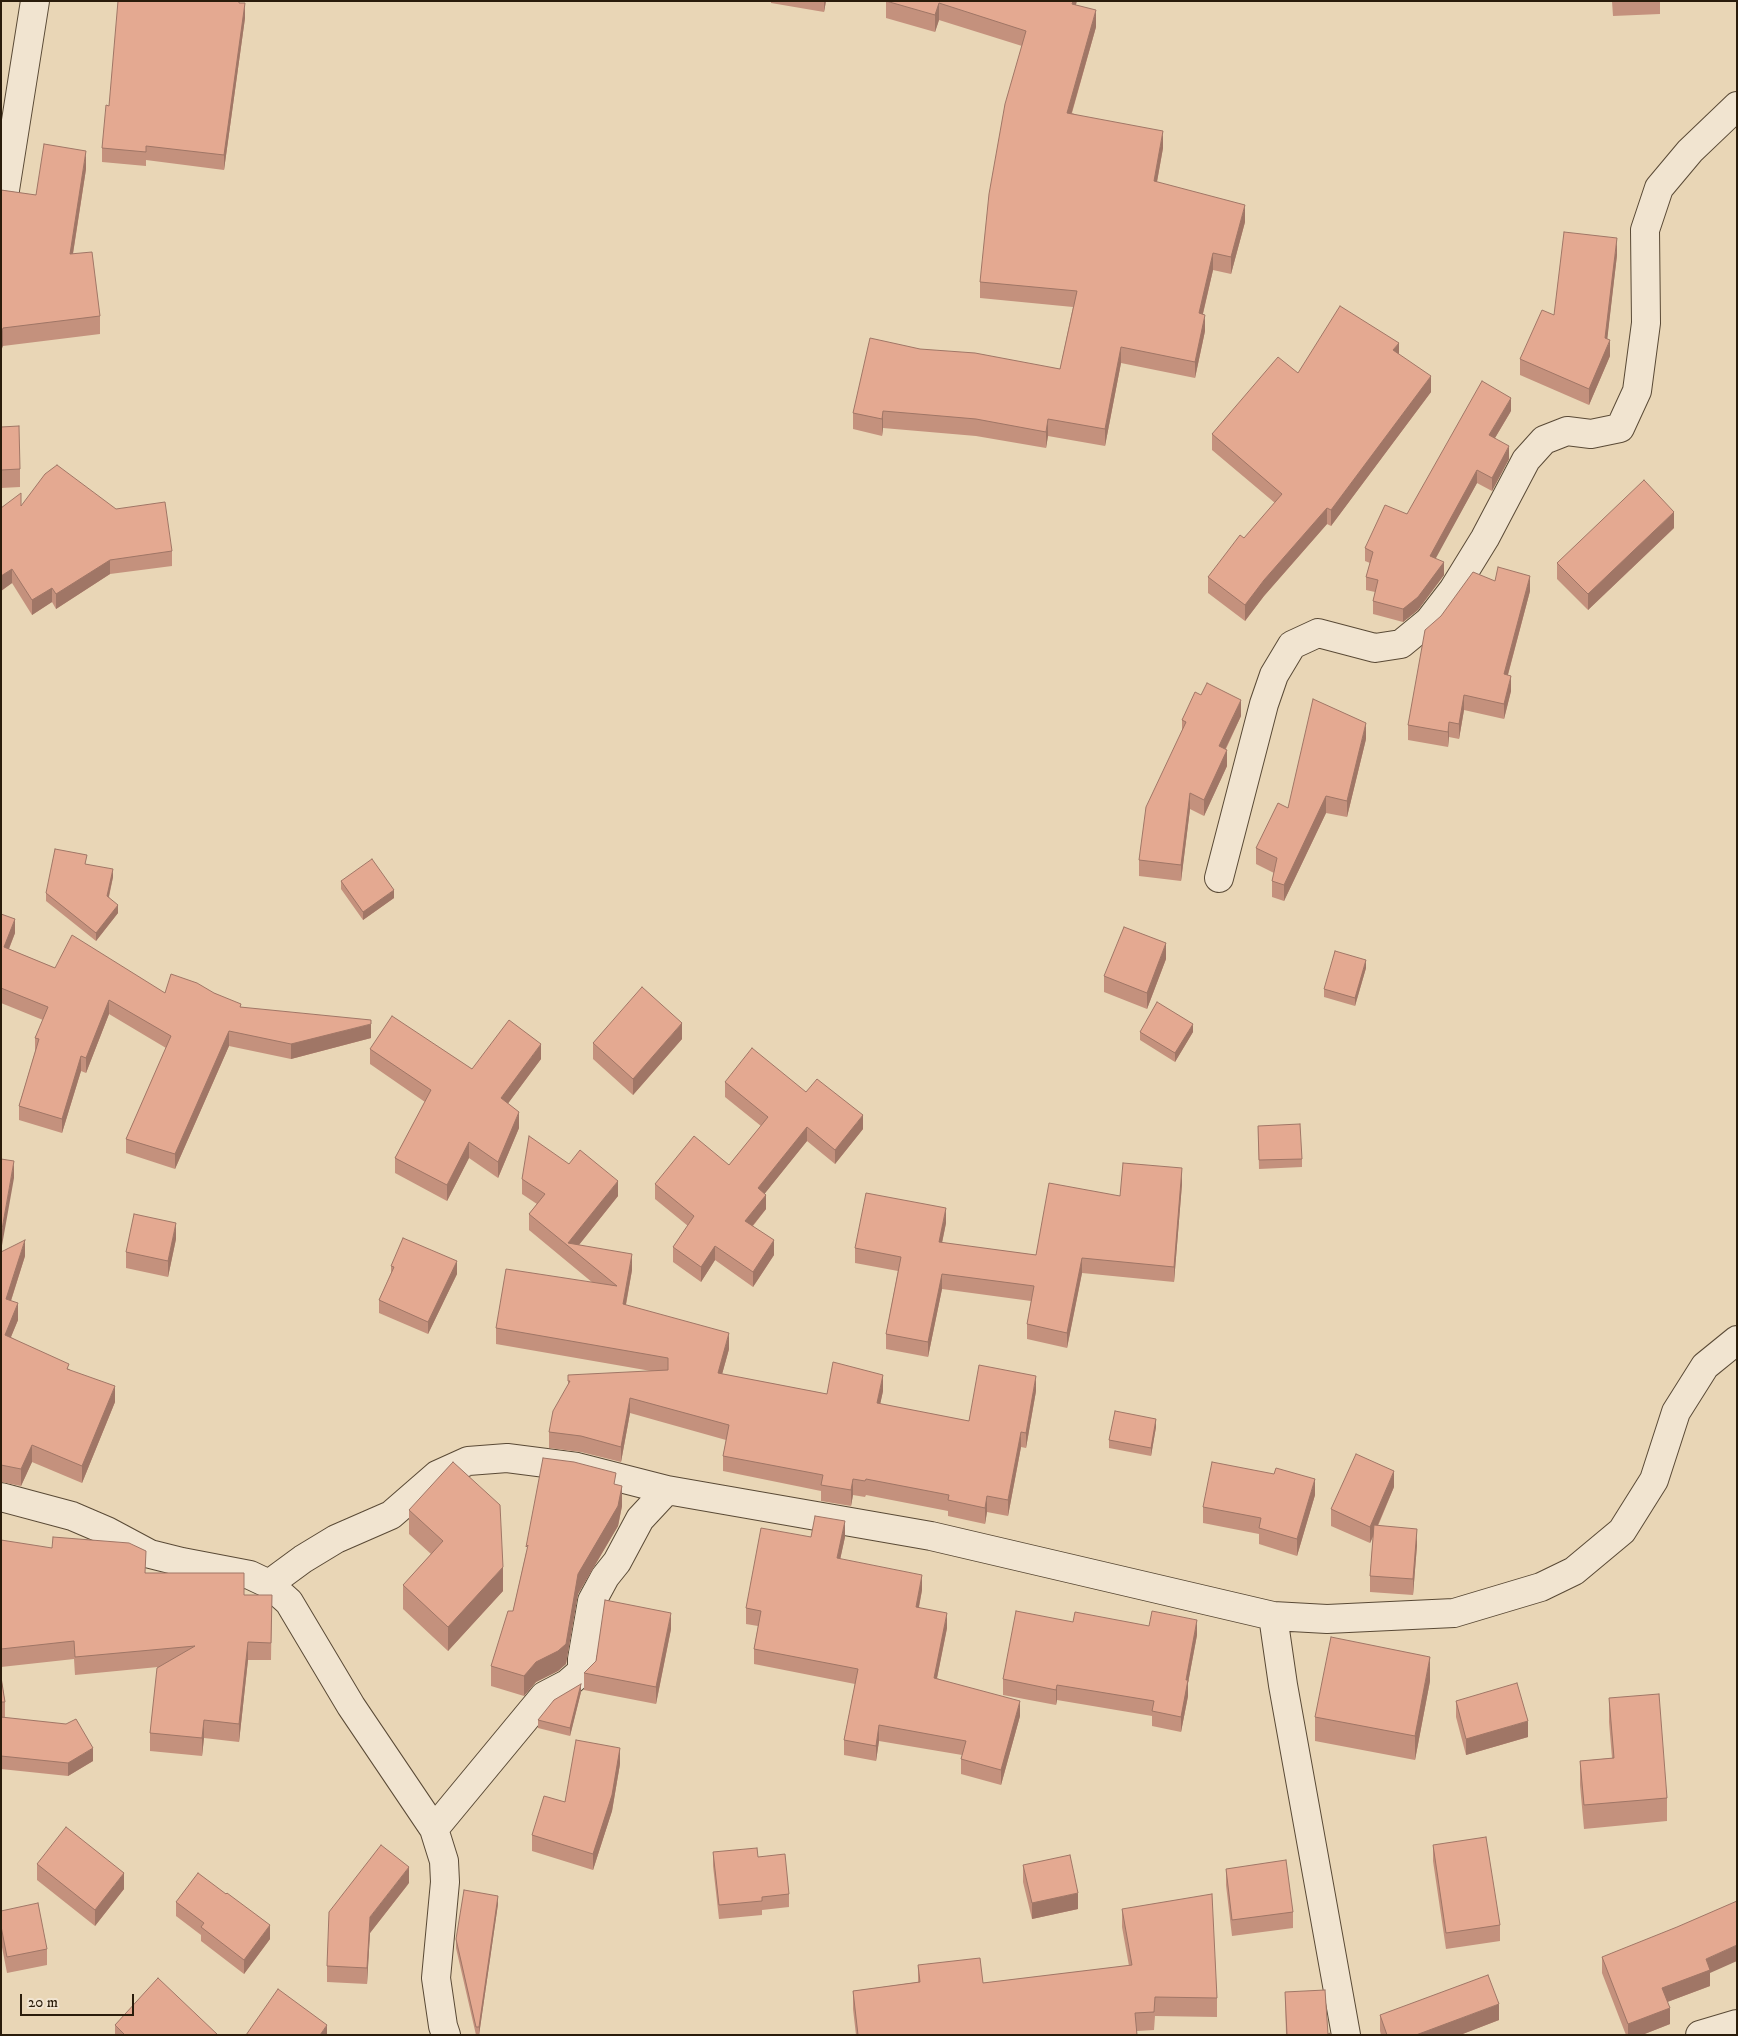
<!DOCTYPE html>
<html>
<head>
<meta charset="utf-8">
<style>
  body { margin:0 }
  #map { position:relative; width:1738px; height:2036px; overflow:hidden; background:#e9d6b6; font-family:"IM FELL DW Pica",serif }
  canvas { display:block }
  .frame { position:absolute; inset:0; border:2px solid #2a1c0b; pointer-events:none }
  .scale { position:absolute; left:20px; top:1994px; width:114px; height:22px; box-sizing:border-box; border:2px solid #2a1c0b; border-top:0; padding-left:6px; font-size:15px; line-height:18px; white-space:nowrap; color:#2a1c0b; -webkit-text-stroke:4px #f1e4d0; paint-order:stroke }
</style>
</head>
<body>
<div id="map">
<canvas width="1738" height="2036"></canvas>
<div class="frame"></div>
<div class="scale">20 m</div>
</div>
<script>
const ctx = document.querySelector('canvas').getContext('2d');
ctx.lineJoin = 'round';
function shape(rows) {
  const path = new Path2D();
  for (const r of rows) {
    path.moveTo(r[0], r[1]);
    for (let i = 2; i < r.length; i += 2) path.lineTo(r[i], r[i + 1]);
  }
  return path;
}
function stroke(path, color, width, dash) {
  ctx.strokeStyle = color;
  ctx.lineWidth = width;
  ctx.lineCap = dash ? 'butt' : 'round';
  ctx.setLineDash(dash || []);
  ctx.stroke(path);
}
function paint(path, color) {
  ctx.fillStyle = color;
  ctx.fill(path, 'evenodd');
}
const minor = shape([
  [1,193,5,190,35,1],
  [1219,878,1264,704,1274,675,1292,645,1318,633,1375,648,1401,644,1429,621,1453,590,1485,538,1526,460,1544,440,1567,431,1591,434,1620,428,1637,391,1646,323,1645,230,1659,188,1690,151,1737,106],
  [1,1497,72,1516,107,1531,150,1554,182,1562,250,1575,269,1584,289,1602,351,1706,434,1829,444,1861,445,1882,436,1978,443,2026,446,2035],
  [269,1584,303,1559,336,1539,391,1515,437,1475,468,1461,507,1458,577,1467,667,1490,931,1536,1273,1616],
  [434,1829,544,1696,567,1684,582,1671,582,1659,592,1601,605,1577,617,1562,640,1519,667,1490],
  [1346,2035,1283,1685,1273,1616,1327,1619,1454,1613,1541,1587,1574,1571,1622,1531,1654,1480,1676,1412,1705,1366,1737,1340],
  [1700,2035,1737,2024]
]);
stroke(minor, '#5a4a36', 30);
stroke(minor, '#f1e4d0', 28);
paint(shape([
  [771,1,826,1,824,12,771,3],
  [886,1,1076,5,1096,27,1072,113,1163,148,1157,182,1245,222,1231,274,1213,270,1203,314,1205,331,1195,378,1121,363,1105,446,1048,436,1046,448,976,436,883,428,882,436,853,429,853,413,920,349,1060,369,1073,307,980,298,980,282,1022,46,939,20,935,32,886,18],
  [1612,1,1660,1,1660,14,1613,16],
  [241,3,245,18,224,170,146,160,146,166,102,162,102,148,109,106],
  [86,169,73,254,100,316,100,334,3,346,1,190,36,195],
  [1617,255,1607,339,1610,356,1589,405,1520,375,1520,359,1554,315],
  [1399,354,1431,392,1331,526,1327,524,1264,596,1245,621,1208,593,1208,577,1244,538,1275,503,1212,450,1212,434,1298,373],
  [1511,411,1495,438,1509,459,1492,491,1477,483,1435,558,1444,575,1418,610,1403,622,1373,614,1373,601,1375,592,1366,590,1366,577,1370,563,1365,561,1365,548,1407,514],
  [1,427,20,469,20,487,1,488],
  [21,506,172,551,172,566,110,574,56,609,52,602,32,615,12,583,1,591,1,508],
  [1674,528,1588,610,1557,579,1557,563],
  [1495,581,1530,591,1508,675,1511,691,1504,719,1464,710,1459,739,1449,737,1448,747,1408,740,1408,725],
  [1241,716,1226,749,1227,766,1204,816,1190,809,1181,881,1139,876,1139,860,1182,732,1182,720],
  [1366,739,1347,817,1326,813,1284,901,1272,897,1272,881,1274,873,1256,864,1256,848,1288,808],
  [87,864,113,877,109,897,118,913,96,941,46,901,46,893],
  [341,881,394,898,363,920,341,889],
  [1,914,15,933,9,949,55,968,165,993,214,993,241,1007,371,1038,291,1059,229,1046,175,1169,126,1153,126,1139,166,1048,109,1014,86,1073,81,1071,62,1133,19,1120,19,1106,35,1052,35,1038,43,1020,1,1003],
  [1166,959,1147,1009,1104,992,1104,976],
  [1366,968,1355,1006,1324,997,1324,989],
  [1140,1032,1193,1032,1175,1062,1140,1040],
  [682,1039,633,1095,593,1059,593,1043],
  [370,1049,472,1069,541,1059,508,1103,519,1128,498,1178,469,1158,447,1201,395,1173,395,1158,425,1102,370,1064],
  [725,1082,806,1092,863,1129,835,1164,807,1141,764,1194,766,1209,753,1226,774,1255,753,1287,715,1260,701,1282,673,1262,673,1247,688,1226,655,1199,655,1184,729,1165,761,1126,725,1097],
  [1258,1126,1302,1159,1302,1167,1259,1169],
  [522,1179,618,1196,579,1245,632,1270,626,1305,729,1349,722,1374,827,1394,883,1391,880,1404,969,1421,1036,1391,1026,1448,1021,1447,1008,1516,987,1512,985,1524,948,1516,948,1511,866,1495,865,1497,853,1495,851,1506,821,1501,821,1491,723,1471,723,1456,726,1440,630,1413,621,1462,581,1452,549,1448,549,1432,568,1385,568,1381,651,1371,496,1344,496,1328,593,1283,529,1230,529,1214,537,1204,522,1194],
  [1182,1184,1174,1282,1082,1273,1067,1348,1027,1339,1027,1324,1031,1301,942,1289,928,1357,886,1349,886,1334,898,1271,855,1263,855,1248,946,1223,942,1243,1036,1255,1120,1196],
  [176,1239,168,1277,126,1268,126,1252],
  [1,1252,25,1256,11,1301,18,1320,11,1337,69,1369,115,1402,82,1483,32,1462,21,1486,1,1482],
  [391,1266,457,1274,428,1334,379,1313,379,1300,391,1273],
  [1156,1427,1151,1456,1109,1448,1109,1440],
  [616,1485,622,1506,618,1526,578,1594,566,1664,558,1671,536,1682,524,1696,491,1686,491,1666,513,1611,526,1553],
  [1394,1487,1378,1526,1417,1545,1413,1595,1370,1592,1370,1576,1373,1537,1370,1543,1331,1526,1331,1509],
  [1315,1495,1297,1556,1259,1544,1259,1534,1203,1523,1203,1507],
  [409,1510,503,1591,448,1651,403,1609,403,1585,431,1554,409,1534],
  [811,1537,845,1537,840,1559,922,1590,919,1607,947,1628,937,1678,1020,1716,1001,1785,961,1774,961,1759,962,1755,879,1741,876,1761,844,1755,844,1740,855,1684,754,1664,754,1649,758,1626,746,1624,746,1608],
  [1,1540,244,1595,272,1595,271,1660,248,1660,239,1742,204,1738,202,1756,150,1751,150,1733,158,1667,75,1675,74,1659,1,1667],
  [1073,1622,1197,1635,1188,1683,1188,1696,1181,1732,1152,1726,1152,1716,1057,1700,1056,1705,1003,1695,1003,1679],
  [671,1629,656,1704,584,1690,584,1673,596,1661],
  [1,1676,5,1702,5,1718,93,1761,68,1776,1,1769],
  [1430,1681,1415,1760,1315,1741,1315,1717],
  [581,1692,570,1736,538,1728,538,1720],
  [1609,1698,1667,1798,1667,1821,1584,1829,1580,1785,1580,1761,1612,1758,1609,1722],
  [1456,1701,1528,1737,1466,1755,1456,1717],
  [620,1764,612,1811,593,1870,532,1851,532,1835,565,1802],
  [1433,1845,1500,1925,1500,1941,1446,1949,1433,1861],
  [713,1852,789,1894,789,1907,762,1910,762,1915,719,1919,713,1866],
  [37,1864,124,1889,95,1926,37,1880],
  [1023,1865,1078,1909,1032,1919,1023,1882],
  [1226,1869,1293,1912,1293,1928,1232,1936,1226,1885],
  [409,1883,370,1933,367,1984,327,1982,327,1966],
  [176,1902,270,1939,244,1974,201,1941,201,1935,176,1916],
  [498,1904,479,2035,476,2035,456,1948,456,1939],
  [1122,1909,1217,1998,1217,2017,1155,2016,1154,2030,1137,2031,1137,2035,856,2035,853,2009,853,1991,918,1982,918,1965,983,1983,1129,1966,1122,1927],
  [1,1911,47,1949,47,1965,7,1973,1,1942],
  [1602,1957,1710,1973,1710,1986,1667,2002,1670,2024,1642,2035,1626,2035,1602,1973],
  [1285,1992,1328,2034,1330,2035,1286,2035],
  [1380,2015,1499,2020,1460,2035,1381,2035,1380,2031],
  [115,2025,218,2035,115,2035]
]), '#c4917d');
paint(shape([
  [824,1,826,1,824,12],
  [1073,1,1077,1,1072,20,1072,4],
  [245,3,245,18,224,170,224,155],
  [939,3,939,20,935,32,935,15],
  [1096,10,1096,27,1067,129,1067,113],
  [1163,131,1163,148,1154,198,1154,181],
  [86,151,86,169,70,272,70,254],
  [1245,205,1245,222,1231,274,1231,257],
  [1617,238,1617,255,1606,350,1610,340,1610,356,1589,405,1589,389,1605,338],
  [1213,253,1213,270,1199,330,1199,313],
  [1205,315,1205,331,1195,378,1195,362],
  [3,328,3,346,1,351,1,333],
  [1399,343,1399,358,1393,350],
  [1121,347,1121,363,1105,446,1105,429],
  [1431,376,1431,392,1331,526,1331,510],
  [1511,398,1511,411,1489,448,1489,435],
  [883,411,883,428,882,436,882,419],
  [1048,419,1048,436,1046,448,1046,432],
  [1509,446,1509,459,1492,491,1492,478],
  [1477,470,1477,483,1430,569,1430,556],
  [1327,508,1327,524,1264,596,1245,621,1245,605,1264,580],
  [1674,512,1674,528,1588,610,1588,594],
  [110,560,110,574,56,609,56,594],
  [1444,562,1444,575,1418,610,1403,622,1403,609],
  [12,569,12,583,1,591,1,576],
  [1530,576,1530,591,1504,689,1504,674],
  [52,588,52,602,32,615,32,600],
  [1511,676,1511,691,1504,719,1504,704],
  [1464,695,1464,710,1459,739,1459,724],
  [1241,700,1241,716,1219,762,1219,746],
  [1449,722,1449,737,1448,747,1448,732],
  [1366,723,1366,739,1347,817,1347,801],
  [1227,750,1227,766,1204,816,1204,800],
  [1190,793,1190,809,1181,881,1181,865],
  [1326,796,1326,813,1284,901,1284,885],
  [113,869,113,877,107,904,107,896],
  [394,890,394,898,363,920,363,912],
  [118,905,118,913,96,941,96,933],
  [15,919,15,933,4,961,4,947],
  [1166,943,1166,959,1147,1009,1147,993],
  [1366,960,1366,968,1355,1006,1355,998],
  [109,1000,109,1014,86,1073,86,1058],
  [682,1023,682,1039,633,1095,633,1079],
  [371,1024,371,1038,291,1059,291,1044],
  [1193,1024,1193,1032,1175,1062,1175,1053],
  [229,1031,229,1046,175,1169,175,1154],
  [541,1044,541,1059,501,1113,501,1098],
  [81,1056,81,1071,62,1133,62,1119],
  [519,1112,519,1128,498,1178,498,1162],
  [863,1115,863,1129,835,1164,835,1150],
  [807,1127,807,1141,758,1202,758,1188],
  [469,1142,469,1158,447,1201,447,1185],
  [14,1161,14,1178,1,1251,1,1235],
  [1182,1168,1182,1184,1174,1282,1174,1267],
  [618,1181,618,1196,574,1251,568,1243],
  [766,1195,766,1209,745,1235,745,1221],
  [946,1208,946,1223,939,1257,939,1242],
  [176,1223,176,1239,168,1277,168,1261],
  [25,1240,25,1256,6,1316,6,1299],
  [774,1240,774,1255,753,1287,753,1272],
  [715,1246,715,1260,701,1282,701,1267],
  [632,1254,632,1270,623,1320,623,1304],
  [1082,1258,1082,1273,1067,1348,1067,1333],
  [457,1261,457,1274,428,1334,428,1322],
  [942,1274,942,1289,928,1357,928,1342],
  [18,1303,18,1320,5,1351,5,1335],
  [729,1333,729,1349,718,1389,718,1373],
  [883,1375,883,1391,877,1419,877,1403],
  [1036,1376,1036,1391,1026,1448,1026,1433],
  [115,1386,115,1402,82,1483,82,1466],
  [630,1398,630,1413,621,1462,621,1447],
  [1156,1419,1156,1427,1151,1456,1151,1448],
  [1021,1432,1021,1447,1008,1516,1008,1500],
  [32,1445,32,1462,21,1486,21,1469],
  [1394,1471,1394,1487,1370,1543,1370,1527],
  [853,1479,853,1495,851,1506,851,1490],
  [1315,1479,1315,1495,1297,1556,1297,1539],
  [622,1486,622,1506,618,1526,578,1594,566,1664,558,1671,536,1682,524,1696,524,1676,536,1662,578,1574],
  [987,1496,987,1512,985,1524,985,1508],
  [845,1521,845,1537,837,1574,837,1558],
  [1417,1529,1417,1545,1413,1595,1413,1579],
  [503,1567,503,1591,448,1651,448,1627],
  [922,1575,922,1590,916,1622,916,1607],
  [671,1613,671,1629,656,1704,656,1687],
  [947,1613,947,1628,934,1693,934,1678],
  [1197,1620,1197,1635,1188,1683,1188,1696,1181,1732,1181,1717,1186,1680],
  [248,1642,248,1660,239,1742,239,1724],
  [1430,1657,1430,1681,1415,1760,1415,1736],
  [581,1684,581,1692,570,1736,570,1728],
  [1057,1685,1057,1700,1056,1705,1056,1690],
  [1020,1701,1020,1716,1001,1785,1001,1770],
  [204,1720,204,1738,202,1756,202,1738],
  [1528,1721,1528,1737,1466,1755,1466,1739],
  [879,1725,879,1741,876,1761,876,1746],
  [93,1748,93,1761,68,1776,68,1763],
  [620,1748,620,1764,612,1811,593,1870,593,1854],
  [409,1867,409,1883,370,1933,367,1984,367,1968,370,1917],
  [124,1873,124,1889,95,1926,95,1910],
  [1078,1893,1078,1909,1032,1919,1032,1903],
  [498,1896,498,1904,479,2035,479,2027],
  [270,1925,270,1939,244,1974,244,1960],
  [1737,1945,1737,1961,1710,1973,1710,1986,1662,2004,1662,1988,1706,1959],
  [1499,2004,1499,2020,1460,2035,1416,2035],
  [1670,2008,1670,2024,1642,2035,1628,2035,1628,2024],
  [327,2025,327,2035,320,2035]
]), '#a07666');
const building = shape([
  [118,1,239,1,239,3,245,3,224,155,146,146,146,152,102,148,106,105,109,106,118,1],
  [886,1,1073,1,1072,4,1096,10,1067,113,1163,131,1154,181,1245,205,1231,257,1213,253,1199,313,1205,315,1195,362,1121,347,1105,429,1048,419,1046,432,976,419,883,411,882,419,853,413,870,338,920,349,975,353,1060,369,1077,291,980,282,989,194,1005,104,1026,31,939,3,935,15,886,1],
  [44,144,86,151,70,254,92,252,100,316,3,328,1,333,1,190,36,195,44,144],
  [1564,232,1617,238,1605,338,1610,340,1589,389,1520,359,1542,310,1554,315,1564,232],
  [1340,306,1399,343,1393,350,1431,376,1331,510,1327,508,1264,580,1245,605,1208,577,1240,535,1244,538,1282,494,1212,434,1278,357,1298,373,1340,306],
  [1482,381,1511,398,1489,435,1509,446,1492,478,1477,470,1430,556,1444,562,1418,597,1403,609,1373,601,1378,580,1366,577,1373,552,1365,548,1385,505,1407,514,1482,381],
  [19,426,20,469,1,470,1,427,19,426],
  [57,465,116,509,165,502,172,551,110,560,56,594,52,588,32,600,12,569,1,576,1,508,21,493,21,506,45,474,57,465],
  [1644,480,1674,512,1588,594,1557,563,1644,480],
  [1498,567,1530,576,1504,674,1511,676,1504,704,1464,695,1459,724,1449,722,1448,732,1408,725,1425,630,1441,616,1473,572,1495,581,1498,567],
  [1207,683,1241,700,1219,746,1227,750,1204,800,1190,793,1181,865,1139,860,1146,807,1186,722,1182,720,1195,692,1201,695,1207,683],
  [1313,699,1366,723,1347,801,1326,796,1284,885,1272,881,1277,858,1256,848,1278,803,1288,808,1313,699],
  [55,849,87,855,85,864,113,869,107,896,118,905,96,933,46,893,55,849],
  [372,859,394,890,363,912,341,881,372,859],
  [1,914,15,919,4,947,55,968,72,935,165,993,171,974,197,983,214,993,241,1004,240,1007,371,1020,371,1024,291,1044,229,1031,175,1154,126,1139,171,1036,109,1000,86,1058,81,1056,62,1119,19,1106,39,1039,35,1038,48,1007,1,988,1,914],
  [1124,927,1166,943,1147,993,1104,976,1124,927],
  [1335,951,1366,960,1355,998,1324,989,1335,951],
  [642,987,682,1023,633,1079,593,1043,642,987],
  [1157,1002,1193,1024,1175,1053,1140,1032,1157,1002],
  [392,1016,472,1069,509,1020,541,1044,501,1098,519,1112,498,1162,469,1142,447,1185,395,1158,431,1090,370,1049,392,1016],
  [752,1048,806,1092,817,1079,863,1115,835,1150,807,1127,758,1188,766,1195,745,1221,774,1240,753,1272,715,1246,701,1267,673,1247,694,1216,655,1184,694,1136,729,1165,768,1117,725,1082,752,1048],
  [1300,1124,1302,1159,1259,1160,1258,1126,1300,1124],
  [529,1136,569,1164,580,1150,618,1181,568,1243,632,1254,623,1304,729,1333,718,1373,827,1394,833,1362,883,1375,877,1403,969,1421,979,1365,1036,1376,1026,1433,1021,1432,1008,1500,987,1496,985,1508,948,1500,949,1495,866,1479,865,1481,853,1479,851,1490,821,1485,823,1475,723,1456,729,1425,630,1398,621,1447,581,1436,549,1432,553,1411,570,1381,568,1381,568,1375,668,1370,668,1358,496,1328,506,1269,617,1286,529,1214,545,1194,522,1179,529,1136],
  [1,1159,14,1161,1,1235,1,1159],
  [1123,1163,1182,1168,1174,1267,1082,1258,1067,1333,1027,1324,1034,1286,942,1274,928,1342,886,1334,901,1257,855,1248,866,1193,946,1208,939,1242,1036,1255,1049,1183,1120,1196,1123,1163],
  [134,1214,176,1223,168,1261,126,1252,134,1214],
  [403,1238,457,1261,428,1322,379,1300,394,1267,391,1266,403,1238],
  [25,1240,6,1299,18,1303,5,1335,69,1364,67,1369,115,1386,82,1466,32,1445,21,1469,1,1465,1,1252,25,1240],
  [1115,1411,1156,1419,1151,1448,1109,1440,1115,1411],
  [1356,1454,1394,1471,1370,1527,1331,1509,1356,1454],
  [543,1458,574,1462,616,1473,614,1484,622,1486,618,1506,578,1574,566,1644,558,1651,536,1662,524,1676,491,1666,508,1611,513,1611,528,1545,526,1547,543,1458],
  [453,1462,500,1505,503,1567,448,1627,403,1585,443,1541,409,1510,453,1462],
  [1212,1462,1274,1474,1276,1468,1315,1479,1297,1539,1259,1528,1261,1518,1203,1507,1212,1462],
  [815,1516,845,1521,837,1558,922,1575,916,1607,947,1613,934,1678,1020,1701,1001,1770,961,1759,966,1741,879,1725,876,1746,844,1740,858,1669,754,1649,761,1611,746,1608,761,1528,811,1537,815,1516],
  [1374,1525,1417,1529,1413,1579,1370,1576,1374,1525],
  [53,1537,129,1543,146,1551,145,1573,244,1573,244,1595,272,1595,271,1643,248,1642,239,1724,204,1720,202,1738,150,1733,157,1668,195,1646,75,1657,74,1641,1,1649,1,1540,52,1548,53,1537],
  [605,1600,671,1613,656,1687,584,1673,596,1661,605,1600],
  [1016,1611,1073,1622,1075,1612,1149,1626,1152,1611,1197,1620,1186,1680,1188,1680,1181,1717,1152,1711,1154,1701,1057,1685,1056,1690,1003,1679,1016,1611],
  [1331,1637,1430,1657,1415,1736,1315,1717,1331,1637],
  [1,1677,5,1702,1,1702,1,1677],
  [1517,1683,1528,1721,1466,1739,1456,1701,1517,1683],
  [581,1684,570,1728,538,1720,554,1700,581,1684],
  [1659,1694,1667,1798,1584,1805,1580,1761,1614,1758,1609,1698,1659,1694],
  [1,1717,66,1724,76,1719,93,1748,68,1763,1,1756,1,1717],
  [576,1740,620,1748,612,1795,593,1854,532,1835,544,1796,565,1802,576,1740],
  [66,1827,124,1873,95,1910,37,1864,66,1827],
  [1486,1837,1500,1925,1446,1933,1433,1845,1486,1837],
  [381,1845,409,1867,370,1917,367,1968,327,1966,329,1912,381,1845],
  [757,1848,758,1857,785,1854,789,1894,762,1897,762,1901,719,1905,713,1852,757,1848],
  [1070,1855,1078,1893,1032,1903,1023,1865,1070,1855],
  [1286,1860,1293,1912,1232,1920,1226,1869,1286,1860],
  [198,1873,226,1894,227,1893,270,1925,244,1960,201,1927,204,1923,176,1902,198,1873],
  [464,1890,498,1896,479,2027,476,2027,456,1939,464,1890],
  [1212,1894,1217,1998,1155,1997,1154,2012,1135,2013,1137,2035,858,2035,853,1991,920,1982,918,1965,980,1958,983,1983,1132,1965,1122,1909,1212,1894],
  [1737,1901,1737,1945,1706,1959,1710,1970,1662,1988,1670,2008,1628,2024,1602,1957,1677,1927,1737,1901],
  [38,1903,47,1949,7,1957,1,1926,1,1911,38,1903],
  [1488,1975,1499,2004,1416,2035,1387,2035,1380,2015,1488,1975],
  [158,1978,218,2035,125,2035,115,2025,158,1978],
  [278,1989,327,2025,320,2035,246,2035,278,1989],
  [1325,1990,1328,2034,1330,2033,1330,2035,1287,2035,1285,1992,1325,1990]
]);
paint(building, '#e4a991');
stroke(building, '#a07666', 1);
</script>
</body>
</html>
